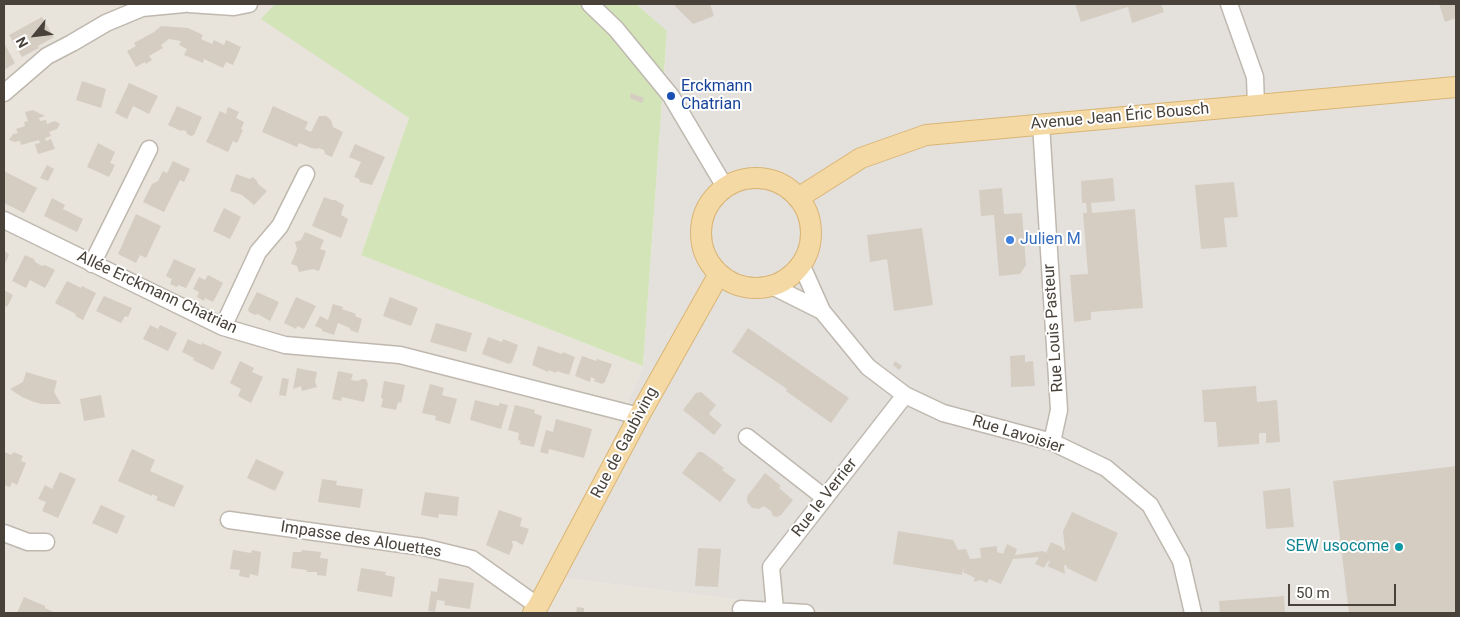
<!DOCTYPE html>
<html>
<head>
<meta charset="utf-8">
<style>
  body { margin:0 }
  #map { position:relative; width:1460px; height:617px; overflow:hidden; background:#f4f1ec; font-family:Roboto,sans-serif }
  canvas { display:block }
  .frame { position:absolute; inset:0; border:5px solid #48423a; pointer-events:none }
  .north { position:absolute; left:10px; top:10px; width:50px; height:50px; -webkit-text-stroke:4px #fff; paint-order:stroke; rotate:241deg; font-size:14px; font-weight:700; line-height:20px; text-align:center; color:#48423a }
  .north::after { content:''; display:block; margin:auto; width:18px; height:22px; background:#48423a; clip-path:polygon(50% 0,100% 100%,50% 72%,0 100%) }
  .scale { position:absolute; left:1288px; top:584px; width:108px; height:22px; box-sizing:border-box; border:2px solid #48423a; border-top:0; padding-left:6px; font-size:15px; line-height:18px; white-space:nowrap; color:#48423a; -webkit-text-stroke:4px #fff; paint-order:stroke }
</style>
</head>
<body>
<div id="map">
<canvas width="1460" height="617"></canvas>
<div class="frame"></div>
<div class="north">N</div>
<div class="scale">50 m</div>
</div>
<script>
const ctx = document.querySelector('canvas').getContext('2d');
ctx.lineJoin = 'round';
function paint(path, color) {
  ctx.fillStyle = color;
  ctx.fill(path, 'evenodd');
}
function shape(rows) {
  const path = new Path2D();
  for (const r of rows) {
    if (r.length === 3) {
      path.moveTo(r[0] + r[2], r[1]);
      path.arc(r[0], r[1], r[2], 0, 2 * Math.PI);
      continue;
    }
    path.moveTo(r[0], r[1]);
    for (let i = 2; i < r.length; i += 2) path.lineTo(r[i], r[i + 1]);
  }
  return path;
}
function stroke(path, color, width, dash) {
  ctx.strokeStyle = color;
  ctx.lineWidth = width;
  ctx.lineCap = dash ? 'butt' : 'round';
  ctx.setLineDash(dash || []);
  ctx.stroke(path);
}
function label(font, color, halo, rows, align = 'center') {
  ctx.font = font + ' Roboto,sans-serif';
  ctx.lineWidth = 4;
  ctx.setLineDash([]);
  ctx.textBaseline = 'middle';
  ctx.strokeStyle = halo;
  ctx.fillStyle = color;
  for (const [text, x, y, turn = 0] of rows) {
    ctx.save();
    ctx.translate(x, y);
    ctx.rotate((+turn || 0) * Math.PI / 180);
    ctx.textAlign = isNaN(turn) ? turn : align;
    if (halo) ctx.strokeText(text, 0, 0);
    ctx.fillText(text, 0, 0);
    ctx.restore();
  }
}
paint(shape([
  [4,4,275,4,262,19,409,118,361,255,643,366,556,577,843,613,4,613]
]), '#e8e3db');
paint(shape([
  [636,4,1456,4,1456,613,843,613,556,577,643,366,667,32]
]), '#e4e1dd');
paint(shape([
  [275,4,636,4,667,31,643,366,361,255,409,118,261,19]
]), '#d3e4b9');
paint(shape([
  [673,4,710,4,714,16,693,24],
  [1075,4,1161,4,1164,12,1132,23,1128,7,1081,22],
  [1439,4,1456,4,1456,18,1445,22],
  [42,17,54,37,38,46,39,48,22,57,9,35],
  [161,26,188,28,203,35,201,39,212,44,214,40,224,45,226,40,241,47,233,65,226,62,223,68,204,59,203,63,184,55,187,49,179,45,181,41,169,39,161,45,163,48,149,56,152,60,146,64,145,62,136,67,127,51,136,46,134,43,154,32],
  [4,43,15,63,4,70],
  [82,81,106,89,101,108,76,100],
  [129,83,158,96,149,114,133,106,127,119,115,113],
  [631,93,644,98,642,103,630,98],
  [177,106,202,117,194,135,191,136,187,134,186,131,183,130,181,131,168,125],
  [273,106,308,122,305,129,311,132,319,116,326,116,331,120,333,127,343,132,332,157,325,154,324,150,318,148,316,149,311,148,299,143,297,147,262,132],
  [228,107,239,112,236,118,244,122,241,129,243,130,237,143,233,141,228,152,206,142,220,111,226,114],
  [33,110,45,116,39,118,40,121,46,120,47,124,55,121,60,124,57,129,49,132,51,136,45,138,46,141,51,139,55,149,38,154,35,144,40,143,39,140,21,145,20,141,15,142,9,140,13,134,18,133,16,129,25,126,24,122,28,121,25,112],
  [98,143,115,152,110,163,115,165,109,177,87,167],
  [355,144,385,157,372,185,360,182,359,179,354,177,361,162,349,157],
  [173,161,190,169,184,182,180,180,164,212,143,202,152,184,158,181,163,171,167,173],
  [47,165,54,169,48,181,40,178],
  [4,171,37,188,24,213,4,203],
  [236,174,250,179,253,177,257,181,258,184,267,191,254,205,242,195,230,191],
  [1113,178,1115,201,1091,203,1092,213,1135,209,1143,308,1091,312,1091,320,1074,322,1070,275,1088,274,1083,213,1087,213,1086,203,1082,203,1081,181],
  [1234,182,1238,217,1224,218,1227,247,1201,249,1195,185],
  [1002,188,1004,214,1022,213,1026,265,1020,274,999,276,994,215,981,216,979,190],
  [324,197,332,200,335,200,344,205,341,215,348,219,341,238,312,226],
  [52,198,65,205,63,209,83,219,77,232,44,216],
  [224,208,241,217,230,239,213,231],
  [136,214,161,226,146,258,140,255,136,263,118,254],
  [922,228,933,305,894,311,887,259,870,262,867,235],
  [305,232,324,240,320,249,326,251,319,271,313,269,299,272,297,266,291,264,297,249,295,242,301,240],
  [5,251,9,255,4,266,4,252],
  [25,255,34,259,35,262,42,266,45,265,55,270,45,288,30,280,26,288,12,281],
  [174,259,196,269,186,288,178,285,177,287,170,284,172,279,166,276],
  [208,275,223,283,213,302,205,298,204,301,197,297,199,292,193,289,199,277,205,280],
  [67,281,81,288,82,286,96,293,83,320,75,316,76,314,55,303],
  [4,290,13,295,7,307,4,305],
  [257,292,279,302,270,321,258,314,255,315,249,312,248,309],
  [104,296,132,308,128,317,125,316,121,323,96,311],
  [296,297,316,306,304,329,297,326,296,329,284,323],
  [390,297,418,308,411,326,383,316],
  [333,304,343,307,342,309,356,314,355,316,362,319,358,333,350,330,350,328,338,323,334,335,322,331,322,329,315,326,320,316,328,320],
  [436,323,472,333,466,352,430,342],
  [150,325,158,329,160,325,177,333,168,351,143,339],
  [748,328,849,398,831,423,786,391,787,389,732,352],
  [488,337,502,342,503,339,518,345,512,362,509,364,482,354],
  [188,339,201,345,202,343,222,352,213,370,193,360,194,358,182,352],
  [538,346,562,354,563,352,575,357,569,375,557,371,556,373,549,370,548,372,532,365],
  [1025,355,1025,362,1033,361,1035,386,1011,387,1010,356],
  [582,356,596,361,597,359,612,364,605,382,602,384,594,381,595,379,591,377,590,382,575,376],
  [240,361,254,368,252,372,263,377,251,403,238,396,241,389,230,383],
  [895,361,902,366,899,370,893,365],
  [297,368,317,372,315,382,317,387,302,391,301,386,293,389],
  [338,371,353,374,351,380,358,381,362,379,366,379,368,384,364,402,342,397,341,401,332,399],
  [26,372,57,381,54,392,61,404,42,404,34,402,22,397,10,389,23,382],
  [282,378,289,379,286,396,279,395],
  [384,381,405,385,401,403,398,402,396,410,381,407,383,399,381,398],
  [430,384,444,388,442,395,457,399,450,424,435,420,436,416,422,413],
  [1256,386,1257,402,1277,400,1280,442,1266,443,1266,433,1259,433,1259,444,1218,447,1216,422,1204,422,1202,390],
  [701,392,716,405,709,414,722,425,714,435,683,410,696,393],
  [101,395,105,417,84,421,80,399],
  [475,400,498,406,500,403,508,405,501,429,470,420],
  [515,405,535,410,534,413,542,416,534,447,520,444,521,441,518,440,519,433,508,430],
  [556,419,592,429,584,458,549,449,548,454,540,452,546,430,553,432],
  [132,449,155,460,150,471,184,486,174,507,156,500,158,497,152,494,152,496,118,481],
  [4,452,12,455,13,452,23,456,21,461,26,463,17,485,12,482,10,487,4,485],
  [698,452,702,452,724,468,722,470,736,480,720,502,682,473],
  [256,459,284,472,275,491,247,478],
  [1456,466,1456,613,1349,613,1333,481],
  [60,472,76,479,58,518,42,511,46,502,38,499,45,485,52,489],
  [765,473,781,486,779,488,793,500,781,515,777,517,773,516,771,511,764,506,759,509,752,508,747,502,747,498,748,495],
  [322,479,337,481,336,485,363,489,360,508,318,502],
  [1290,488,1294,527,1266,529,1263,491],
  [425,492,459,497,457,516,439,514,438,518,421,515],
  [101,505,125,516,117,534,92,523],
  [499,510,522,518,520,526,529,529,523,545,517,542,516,541,512,541,513,546,509,555,486,545],
  [1072,512,1118,533,1096,582,1067,568,1067,566,1064,565,1065,574,1047,566,1050,562,1048,561,1044,568,1035,564,1039,557,1013,559,1001,584,989,579,987,583,981,580,973,582,975,578,963,572,964,569,963,569,962,575,893,564,898,531,953,540,958,550,966,549,970,559,981,558,980,548,997,546,997,552,1003,554,1007,544,1017,549,1015,555,1043,551,1046,553,1051,542,1062,547,1063,550,1065,550,1063,531],
  [698,548,721,549,718,587,695,586],
  [233,550,251,553,252,550,261,552,258,576,250,574,249,578,239,576,240,570,230,569],
  [302,550,321,552,320,558,328,559,326,576,317,575,317,572,306,572,307,570,291,568,293,552,301,552],
  [361,568,386,572,385,575,395,577,392,597,357,591],
  [439,578,474,583,470,609,444,605,445,601,437,600,435,612,428,611,431,591,437,592],
  [1284,596,1285,613,1220,613,1219,601],
  [24,597,45,606,45,608,56,613,17,613],
  [577,607,584,608,584,613,576,613]
]), '#d5cdc2');
const minor = shape([
  [189,4,234,7,249,4],
  [590,4,616,29,671,96,725,187],
  [1229,4,1255,77,1256,106],
  [4,93,47,56,72,43,106,23,142,8,184,4],
  [1041,124,1059,410,1052,442],
  [4,220,223,327,285,345,400,355,639,416],
  [92,264,149,149],
  [801,264,822,311,868,367,905,395,943,413,1052,442,1106,468,1150,505,1181,561,1193,613],
  [772,286,822,311],
  [223,327,258,252,280,226,306,174],
  [747,437,825,498],
  [229,520,423,547,472,559,538,606],
  [4,533,28,542,46,542],
  [741,609,806,613],
  [775,610,771,567,905,395]
]);
const major = shape([
  [756,233,55],
  [798,198,861,158,926,135,1456,87],
  [533,613,538,606,639,416,719,274]
]);
stroke(minor, '#bfb8af', 19);
stroke(major, '#d9b575', 22);
stroke(minor, '#fff', 16);
stroke(major, '#f5d9a5', 20);
for (const [x, y, r, color] of [
  [671,96,5,"#1a4fb4"],
  [1010,240,5,"#3f7fe0"],
  [1399,547,5,"#0f9aa8"]
]) {
  const dot = new Path2D();
  dot.arc(x, y, r, 0, 2 * Math.PI);
  ctx.fillStyle = color;
  ctx.fill(dot);
  stroke(dot, '#fff', 2);
}
label('16px', '#164399', '#fff', [
  ["Erckmann",681,87],
  ["Chatrian",681,105]
], 'left');
label('16px', '#48423a', '#fff', [
  ["Avenue Jean Éric Bousch",1120,117,-5],
  ["Allée Erckmann Chatrian",157,293,25],
  ["Rue Louis Pasteur",1054,328,-94],
  ["Rue Lavoisier",1018,435,17],
  ["Rue de Gaubiving",625,443,-62],
  ["Rue le Verrier",825,498,-52],
  ["Impasse des Alouettes",361,540,9]
]);
label('16px', '#366cbe', '#fff', [
  ["Julien M",1020,240]
], 'left');
label('16px', '#0d838f', '#fff', [
  ["SEW usocome",1389,547]
], 'right');
</script>
</body>
</html>
